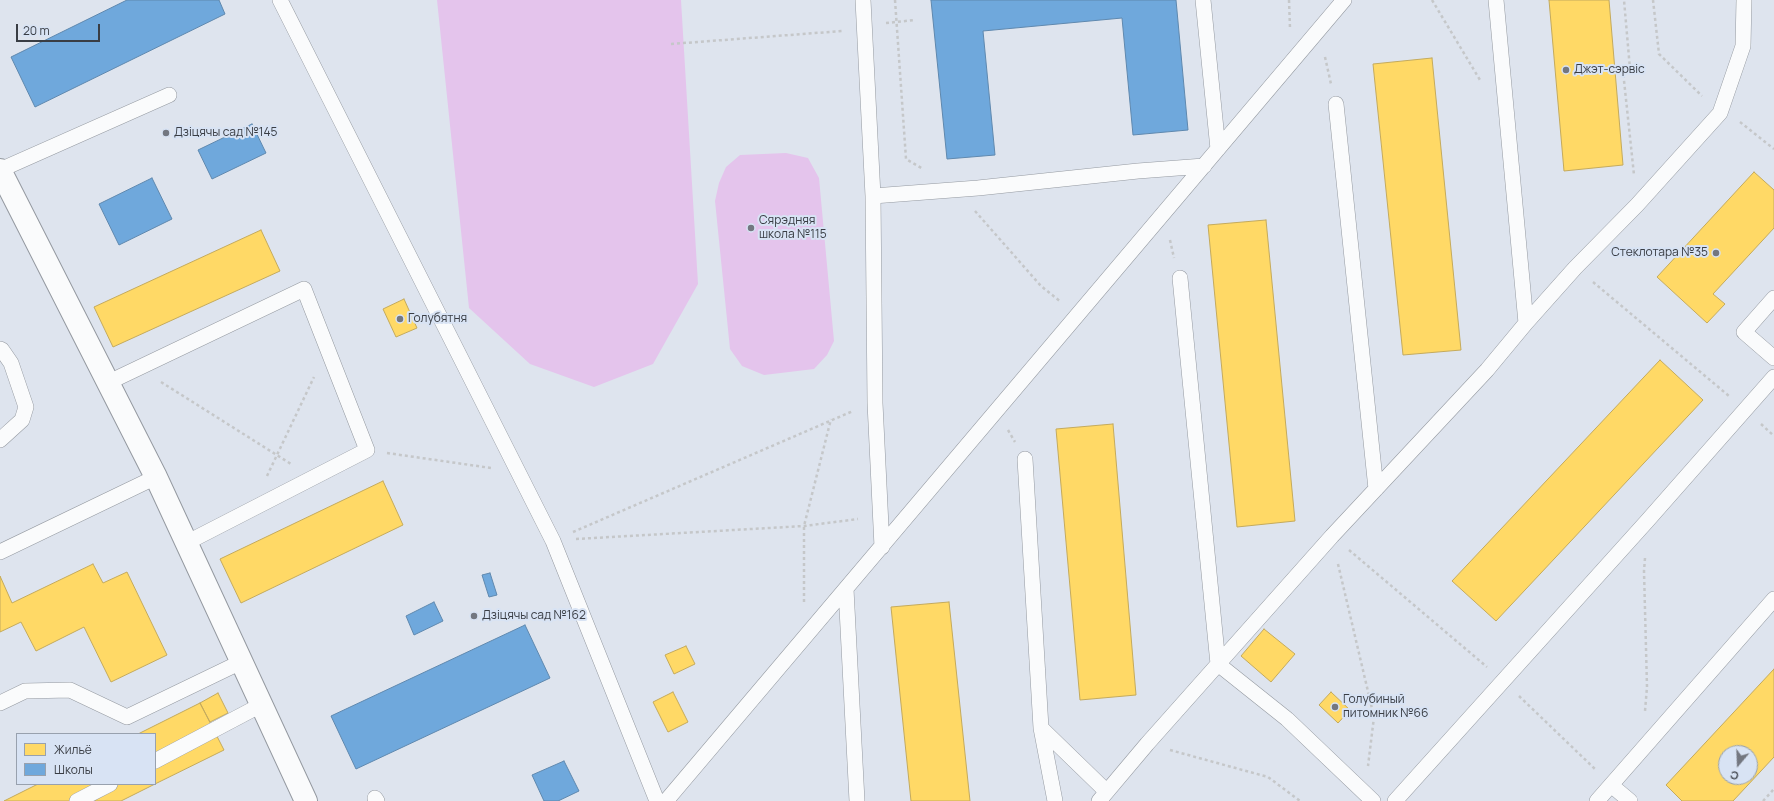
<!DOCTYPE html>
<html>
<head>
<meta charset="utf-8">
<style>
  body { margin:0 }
  #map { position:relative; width:1774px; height:801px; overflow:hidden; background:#dee4ee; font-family:Manrope,sans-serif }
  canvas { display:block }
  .legend { position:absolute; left:16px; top:733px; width:140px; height:52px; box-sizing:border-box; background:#d8e3f4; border:1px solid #98a1ae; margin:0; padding:5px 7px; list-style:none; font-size:12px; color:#393d44 }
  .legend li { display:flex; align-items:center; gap:8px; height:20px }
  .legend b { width:20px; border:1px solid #98a1ae }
  .north { position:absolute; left:1718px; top:745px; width:40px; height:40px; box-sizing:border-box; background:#d8e3f4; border:1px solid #98a1ae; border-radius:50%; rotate:199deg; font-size:11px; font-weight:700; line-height:16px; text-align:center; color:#393d44 }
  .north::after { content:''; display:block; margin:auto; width:14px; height:18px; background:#737780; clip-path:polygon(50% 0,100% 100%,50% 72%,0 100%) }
  .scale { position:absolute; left:16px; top:24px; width:84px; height:18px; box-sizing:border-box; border:2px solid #393d44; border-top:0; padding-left:5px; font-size:12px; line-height:14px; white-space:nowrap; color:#393d44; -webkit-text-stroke:3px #d8e3f4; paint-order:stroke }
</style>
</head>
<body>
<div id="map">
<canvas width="1774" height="801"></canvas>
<ul class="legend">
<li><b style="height:11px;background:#ffd966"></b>Жильё</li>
<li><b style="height:11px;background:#6fa8dc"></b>Школы</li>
</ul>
<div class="north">С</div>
<div class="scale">20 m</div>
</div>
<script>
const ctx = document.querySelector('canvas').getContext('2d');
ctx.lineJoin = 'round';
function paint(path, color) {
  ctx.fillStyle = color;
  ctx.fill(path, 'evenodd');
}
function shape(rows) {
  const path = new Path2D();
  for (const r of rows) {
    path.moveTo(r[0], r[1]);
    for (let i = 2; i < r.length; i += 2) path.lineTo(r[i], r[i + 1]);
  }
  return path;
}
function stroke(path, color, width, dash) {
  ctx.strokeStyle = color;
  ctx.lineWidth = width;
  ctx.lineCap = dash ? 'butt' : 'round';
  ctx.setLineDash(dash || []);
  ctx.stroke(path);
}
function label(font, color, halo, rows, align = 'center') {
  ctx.font = font + ' Manrope,sans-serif';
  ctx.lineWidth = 4;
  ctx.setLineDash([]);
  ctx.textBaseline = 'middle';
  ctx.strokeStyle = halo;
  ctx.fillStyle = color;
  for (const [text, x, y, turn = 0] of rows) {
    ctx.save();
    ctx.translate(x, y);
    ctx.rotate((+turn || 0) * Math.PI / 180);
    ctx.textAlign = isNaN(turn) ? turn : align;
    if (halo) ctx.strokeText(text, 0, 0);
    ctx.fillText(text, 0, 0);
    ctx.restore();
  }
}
paint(shape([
  [437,0,681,0,698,284,653,364,594,387,530,364,469,308],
  [786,153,808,158,819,178,834,341,827,355,814,369,764,375,742,366,730,349,715,201,719,183,726,167,740,155]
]), '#e4c4ec');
const homes = shape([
  [1549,0,1609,0,1623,165,1564,171,1549,0],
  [1432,58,1461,350,1403,355,1373,64,1432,58],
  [1754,172,1774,190,1774,228,1713,294,1725,304,1707,323,1657,277,1754,172],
  [1266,220,1295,521,1237,527,1208,225,1266,220],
  [261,230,280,271,113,347,94,307,261,230],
  [404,299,417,328,396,337,383,309,404,299],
  [1660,360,1703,400,1496,621,1452,581,1660,360],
  [1113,424,1136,695,1080,700,1056,429,1113,424],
  [383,481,403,525,241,603,220,559,383,481],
  [93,564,103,583,127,572,167,655,111,682,84,627,36,651,21,622,0,632,0,576,12,603,93,564],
  [949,602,970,801,911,801,891,607,949,602],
  [1264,629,1295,654,1271,682,1241,656,1264,629],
  [686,646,695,664,674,674,665,655,686,646],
  [1774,669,1774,757,1733,801,1682,801,1666,785,1774,669],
  [1726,753,1750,753,1750,777,1726,777,1726,753],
  [673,692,688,722,668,732,653,702,673,692],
  [1331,692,1350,710,1338,723,1319,705,1331,692],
  [218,693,228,713,210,722,200,703,218,693],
  [200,703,224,750,155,784,155,734,138,734,200,703],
  [38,784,155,784,121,801,4,801,38,784]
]);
paint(homes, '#ffd966');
stroke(homes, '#c4aa5c', 1);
const schools = shape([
  [127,0,219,0,225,14,35,107,11,57,127,0],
  [931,0,1176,0,1188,130,1133,135,1122,18,983,31,995,155,947,159,931,0],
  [252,124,266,153,212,179,198,150,252,124],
  [152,178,172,219,119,245,99,204,152,178],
  [490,573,497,595,489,597,482,575,490,573],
  [434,602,443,621,414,635,406,616,434,602],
  [525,625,550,678,356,769,331,716,525,625],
  [564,761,579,791,558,801,544,801,532,775,564,761]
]);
paint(schools, '#6fa8dc');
stroke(schools, '#5f88ae', 1);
const lane = shape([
  [280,0,553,541,657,801],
  [863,0,873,196,875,403,882,547],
  [1203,0,1218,149],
  [1496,0,1526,323],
  [1336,104,1376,489],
  [0,170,169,95],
  [873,196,978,188,1138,171,1204,166],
  [1180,278,1218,664,1287,719,1373,801],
  [1774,298,1744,332,1774,358],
  [0,349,2,350,11,363,26,407,22,420,0,440],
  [107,383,304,289,367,450,186,543],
  [1025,459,1041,728,1106,791],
  [0,552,156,477],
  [846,589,857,801],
  [0,703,25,691,70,690,127,717,241,662],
  [1041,728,1055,801],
  [155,761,261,705],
  [1611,785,1630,801],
  [375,798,377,801],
  [77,801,110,784],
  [666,801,1344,0],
  [1099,801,1147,744,1332,536,1487,370,1526,323,1575,268,1637,205,1720,113,1743,46,1744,0],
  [1395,801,1648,520,1774,377],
  [1597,801,1774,599]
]);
const street = shape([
  [0,170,156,477,306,801]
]);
stroke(lane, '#9499a0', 16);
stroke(street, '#9499a0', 24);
stroke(shape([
  [895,0,906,159,923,169],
  [1289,0,1290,28],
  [1432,0,1480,80],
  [1653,0,1659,54,1702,96],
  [886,23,915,20],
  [671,44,842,31],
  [1325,57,1331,84],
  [1623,71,1630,69,1624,0],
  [1615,72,1623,71,1634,175],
  [1740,122,1774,149],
  [975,211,1041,286,1061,302],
  [1170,240,1174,258],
  [1593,282,1729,396],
  [161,382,291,464],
  [1761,424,1774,436],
  [1008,430,1015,442],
  [387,453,491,468],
  [267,476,314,377],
  [573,532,853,411],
  [576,539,804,526,858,519],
  [1349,550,1487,667],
  [1645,558,1644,571,1647,687,1645,711],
  [1338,564,1374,717,1368,766],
  [804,602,804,526,831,419],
  [1519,696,1596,770],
  [1170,750,1268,777,1300,801],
  [1763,801,1774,789]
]), '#c5c7c9', 2.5, [3, 3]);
stroke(lane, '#fafbfc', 15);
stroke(street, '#fafbfc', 22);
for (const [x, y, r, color] of [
  [1566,70,4,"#737780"],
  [166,133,4,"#737780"],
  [751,228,4,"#737780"],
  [1716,253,4,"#737780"],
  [400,319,4,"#737780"],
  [474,616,4,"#737780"],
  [1335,707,4,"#737780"]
]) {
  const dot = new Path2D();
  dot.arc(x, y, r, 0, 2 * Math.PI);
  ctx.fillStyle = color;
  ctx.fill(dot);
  stroke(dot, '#d8e3f4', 1.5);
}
label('12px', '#393d44', '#d8e3f4', [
  ["Джэт-сэрвіс",1574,70],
  ["Дзіцячы сад №145",174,133],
  ["Сярэдняя",759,221],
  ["школа №115",759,235],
  ["Стеклотара №35",1708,253,"right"],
  ["Голубятня",408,319],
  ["Дзіцячы сад №162",482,616],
  ["Голубиный",1343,700],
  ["питомник №66",1343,714]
], 'left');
</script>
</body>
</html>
